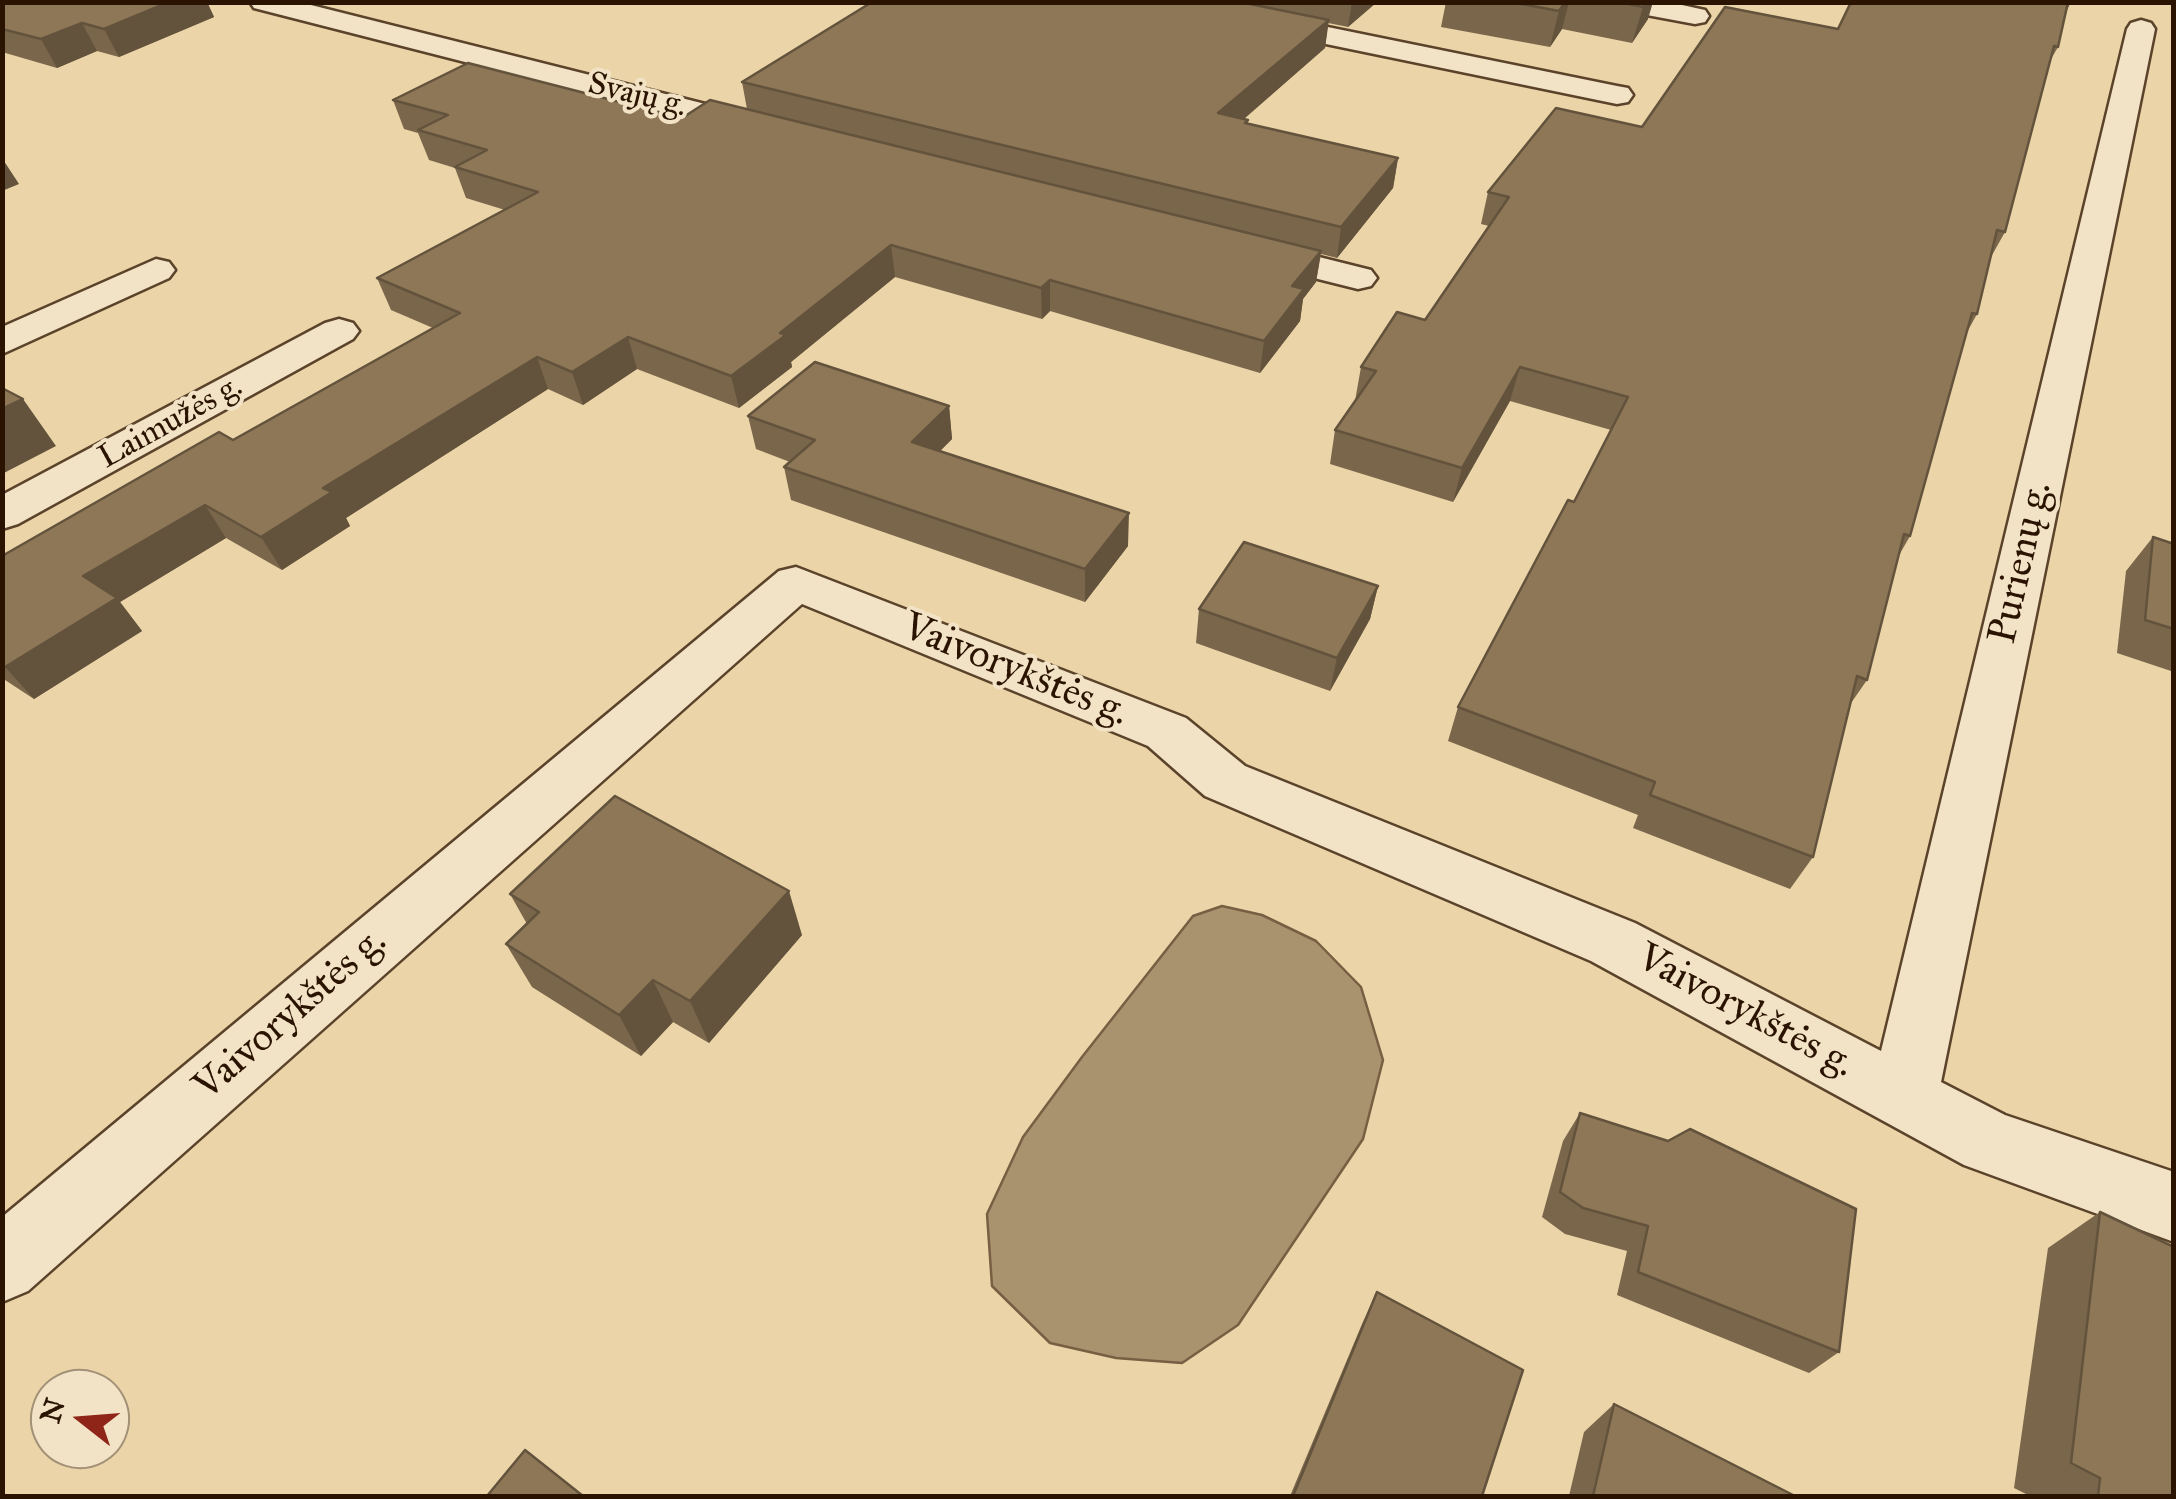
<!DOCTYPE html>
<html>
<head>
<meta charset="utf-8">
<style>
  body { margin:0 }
  #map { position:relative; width:2176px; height:1499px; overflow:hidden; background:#ebd4a7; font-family:"IM FELL Great Primer",serif }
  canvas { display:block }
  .frame { position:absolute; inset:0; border:5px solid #2a1300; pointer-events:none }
  .north { position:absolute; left:30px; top:1369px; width:100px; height:100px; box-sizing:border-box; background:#f2e3c6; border:2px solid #a29077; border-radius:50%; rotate:287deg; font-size:28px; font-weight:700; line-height:40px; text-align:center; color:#2a1300 }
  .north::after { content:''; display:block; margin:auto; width:35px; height:45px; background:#8f2418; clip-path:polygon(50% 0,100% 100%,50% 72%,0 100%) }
</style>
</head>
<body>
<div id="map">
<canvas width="2176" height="1499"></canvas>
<div class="frame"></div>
<div class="north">N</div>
</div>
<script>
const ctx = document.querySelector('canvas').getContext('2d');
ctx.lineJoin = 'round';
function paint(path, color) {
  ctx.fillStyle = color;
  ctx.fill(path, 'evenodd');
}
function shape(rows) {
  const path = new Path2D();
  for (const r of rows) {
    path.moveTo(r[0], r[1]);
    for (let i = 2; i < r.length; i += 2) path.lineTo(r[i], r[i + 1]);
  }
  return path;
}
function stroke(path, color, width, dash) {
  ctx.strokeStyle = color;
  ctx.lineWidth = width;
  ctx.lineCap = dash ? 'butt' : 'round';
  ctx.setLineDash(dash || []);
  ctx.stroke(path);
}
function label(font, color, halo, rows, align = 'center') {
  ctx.font = font + ' "IM FELL Great Primer",serif';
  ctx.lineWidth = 8;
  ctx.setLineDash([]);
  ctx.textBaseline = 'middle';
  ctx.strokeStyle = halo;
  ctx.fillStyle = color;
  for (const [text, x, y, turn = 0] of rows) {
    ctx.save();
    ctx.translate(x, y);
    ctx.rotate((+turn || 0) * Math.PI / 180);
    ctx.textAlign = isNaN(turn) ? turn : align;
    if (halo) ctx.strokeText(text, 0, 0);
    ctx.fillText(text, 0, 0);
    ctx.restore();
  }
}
const water = shape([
  [1222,906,1262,915,1316,941,1361,987,1383,1060,1363,1139,1238,1325,1182,1363,1116,1358,1050,1343,992,1286,987,1214,1023,1137,1082,1057,1193,916,1222,906]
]);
paint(water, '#a9926e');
stroke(water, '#765f42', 2.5);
const minor = shape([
  [250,2,299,2,777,122,782,129,777,136,766,139,254,8,250,2],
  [1147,2,1205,2,1617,86,1628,88,1633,95,1628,102,1617,104,1161,10,1147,2],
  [1606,2,1668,2,1705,10,1709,16,1705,22,1695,24,1620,10,1606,2],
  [2141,20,2151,23,2155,29,1941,1082,2005,1115,2174,1172,2174,1242,1964,1165,1591,961,1205,796,1148,746,802,604,28,1291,2,1302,2,1217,779,571,796,567,1186,718,1245,766,1635,923,1881,1051,2127,29,2131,23,2141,20],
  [1247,239,1371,270,1377,278,1371,286,1358,289,1234,258,1229,250,1234,242,1247,239],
  [156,259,169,262,175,270,169,278,2,354,2,327,156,259],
  [339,319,353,323,359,331,353,339,18,524,2,529,2,495,325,323,339,319]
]);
stroke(minor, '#5a432a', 5);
paint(minor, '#f2e3c6');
paint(shape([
  [2,2,207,2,214,17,119,57,97,51,57,68,2,52],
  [872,2,1377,2,1348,27,1328,23,1325,48,1244,119,1248,120,1248,124,1398,158,1393,188,1337,258,1321,254,1316,282,1303,299,1300,321,1260,373,1050,311,1042,319,895,277,791,362,792,367,739,408,637,369,583,405,548,389,346,518,350,526,282,570,226,538,120,602,142,631,34,699,2,678,2,556,233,440,433,328,391,310,377,278,505,210,466,198,455,168,429,160,418,133,404,129,393,100,682,118,747,109,742,82],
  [1446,2,1646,2,1648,19,1632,43,1562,29,1550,47,1441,27],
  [1851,2,2071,2,2066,12,2058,47,2050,61,2005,232,1991,257,1977,314,1966,334,1910,536,1898,557,1867,680,1849,706,1813,857,1790,889,1633,828,1638,815,1448,741,1458,707,1574,502,1611,430,1510,401,1453,502,1330,464,1335,430,1355,401,1361,367,1425,320,1489,226,1481,224,1488,192,1642,127,1838,29],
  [949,406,952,439,940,451,1128,546,1085,602,791,500,784,467,790,462,756,449,748,416],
  [2153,537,2174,544,2174,672,2117,653,2126,571],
  [1378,586,1370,619,1330,691,1196,643,1199,609],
  [510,894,802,935,709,1043,673,1022,641,1056,532,987,506,944,527,924],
  [1580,1113,1839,1352,1809,1373,1617,1295,1627,1251,1565,1234,1542,1217,1563,1141],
  [2100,1212,2174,1496,2030,1496,2014,1488,2048,1248],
  [1377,1292,1482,1496,1290,1496,1362,1324],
  [1614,1404,1795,1496,1569,1496,1584,1432]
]), '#7a664b');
paint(shape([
  [169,2,207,2,214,17,119,57,104,29],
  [1352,2,1377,2,1348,27],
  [1565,2,1569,2,1562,29,1550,47,1559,11],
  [1646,2,1653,2,1648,19,1632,43,1643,7],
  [1329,20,1325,48,1216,143,1218,113],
  [82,23,97,51,57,68,41,39],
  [2,158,19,184,2,191],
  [1398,158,1393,188,1337,258,1341,227],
  [891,245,895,277,791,362,792,367,739,408,731,376,780,333],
  [1321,251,1316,282,1303,299,1300,321,1260,373,1264,341,1292,286],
  [1050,280,1050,311,1042,319,1041,288],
  [628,337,637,369,583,405,572,372],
  [537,357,548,389,346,518,350,526,282,570,261,537,323,488],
  [1520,367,1510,401,1453,502,1462,468],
  [23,399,56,446,2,474,2,409],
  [949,406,952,439,916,475,912,442],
  [205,505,226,538,120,602,142,631,34,699,5,667,83,576],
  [1129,513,1128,546,1085,602,1085,569],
  [1378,586,1370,619,1330,691,1337,658],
  [789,891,802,935,709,1043,690,1001],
  [653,980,673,1022,641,1056,619,1015]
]), '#63533d');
const building = shape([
  [2,2,169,2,104,29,82,23,41,39,2,29,2,2],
  [872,2,1240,2,1329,20,1218,113,1248,120,1245,123,1398,158,1341,227,742,82,872,2],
  [1511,2,1565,2,1559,11,1511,2],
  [1620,2,1646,2,1643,7,1620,2],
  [1851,2,2068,2,2058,47,2054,46,2005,232,1997,230,1977,314,1972,313,1910,536,1904,534,1867,680,1857,676,1813,857,1650,795,1655,782,1458,707,1568,500,1574,502,1628,397,1520,367,1462,468,1335,430,1376,371,1361,367,1397,312,1425,320,1509,197,1488,192,1556,108,1642,127,1725,7,1838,29,1851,2],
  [468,63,682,118,710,100,1321,251,1292,286,1304,289,1264,341,1050,280,1041,288,891,245,780,333,786,335,731,376,628,337,572,372,537,357,323,488,332,492,261,537,205,505,83,576,117,598,5,667,2,665,2,556,219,432,233,440,460,313,377,278,538,192,455,167,487,150,418,130,448,115,393,100,468,63],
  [815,362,949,406,912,442,1129,513,1085,569,784,467,815,440,748,416,815,362],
  [2,388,23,399,2,409,2,388],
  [2153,537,2174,544,2174,629,2145,620,2153,537],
  [1244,542,1378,586,1337,658,1199,609,1244,542],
  [615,796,789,891,690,1001,653,980,619,1015,506,944,539,912,510,894,615,796],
  [1580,1113,1668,1141,1690,1129,1856,1209,1839,1352,1638,1272,1648,1226,1583,1208,1560,1192,1580,1113],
  [2100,1212,2174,1247,2174,1496,2098,1496,2100,1478,2071,1463,2100,1212],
  [1377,1292,1523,1370,1482,1496,1293,1496,1377,1292],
  [1614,1404,1795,1496,1593,1496,1614,1404],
  [525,1450,583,1496,487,1496,525,1450]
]);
paint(building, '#8e7757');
stroke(building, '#63533d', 2.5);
label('32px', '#2a1300', '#f2e3c6', [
  ["Svajų g.",637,96,14],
  ["Laimužės g.",171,423,-29]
]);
label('40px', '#2a1300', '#f2e3c6', [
  ["Purienų g.",2022,563,-77],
  ["Vaivorykštės g.",1015,671,22],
  ["Vaivorykštės g.",1745,1012,28],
  ["Vaivorykštės g.",291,1015,-41]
]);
</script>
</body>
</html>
